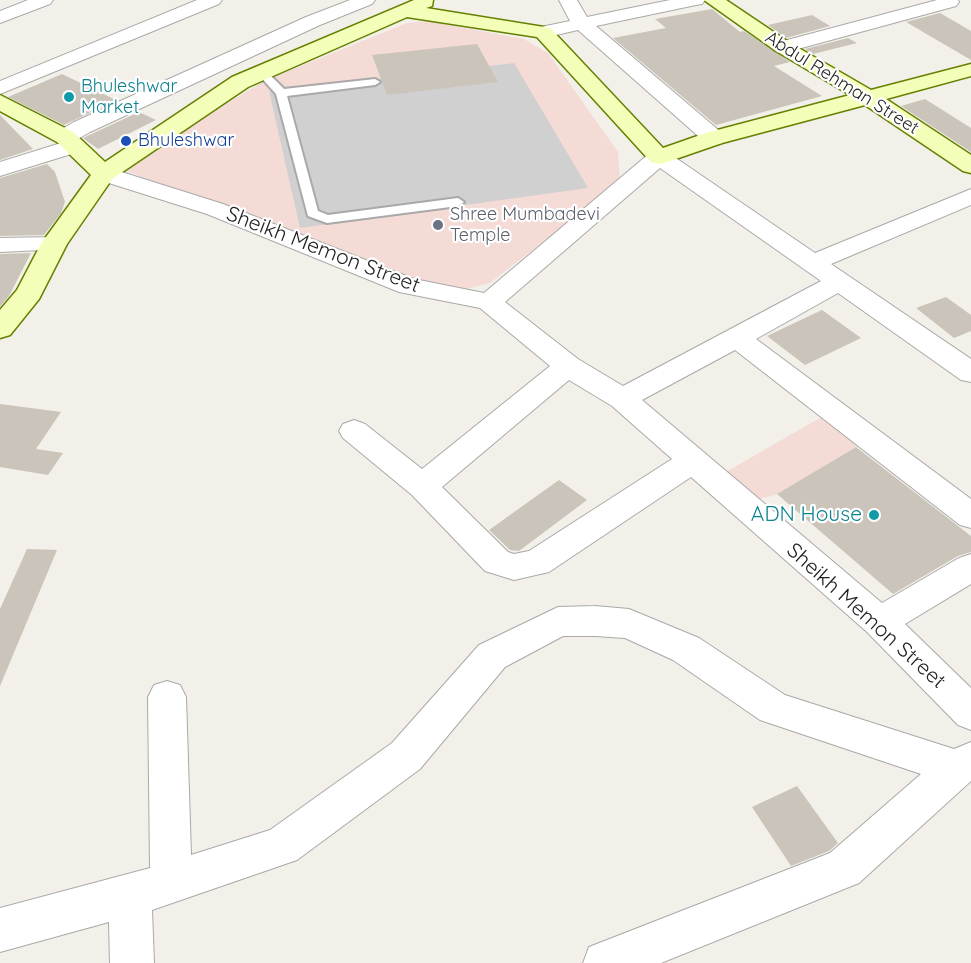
<!DOCTYPE html>
<html>
<head>
<meta charset="utf-8">
<style>
  body { margin:0 }
  canvas { display:block; background:#f2f0e8 }
</style>
</head>
<body>
<canvas width="971" height="963"></canvas>
<script>
const ctx = document.querySelector('canvas').getContext('2d');
ctx.lineJoin = 'round';
function paint(path, color) {
  ctx.fillStyle = color;
  ctx.fill(path, 'evenodd');
}
function shape(rows) {
  const path = new Path2D();
  for (const r of rows) {
    path.moveTo(r[0], r[1]);
    for (let i = 2; i < r.length; i += 2) path.lineTo(r[i], r[i + 1]);
  }
  return path;
}
function stroke(path, color, width, dash) {
  ctx.strokeStyle = color;
  ctx.lineWidth = width;
  ctx.lineCap = dash ? 'butt' : 'round';
  ctx.setLineDash(dash || []);
  ctx.stroke(path);
}
function label(font, color, halo, rows, align = 'center') {
  ctx.font = font + ' Quicksand,sans-serif';
  ctx.lineWidth = 4.5;
  ctx.setLineDash([]);
  ctx.textBaseline = 'middle';
  ctx.strokeStyle = halo;
  ctx.fillStyle = color;
  for (const [text, x, y, turn = 0] of rows) {
    ctx.save();
    ctx.translate(x, y);
    ctx.rotate((+turn || 0) * Math.PI / 180);
    ctx.textAlign = isNaN(turn) ? turn : align;
    if (halo) ctx.strokeText(text, 0, 0);
    ctx.fillText(text, 0, 0);
    ctx.restore();
  }
}
paint(shape([
  [427,21,524,39,548,53,618,152,620,180,597,200,490,283,458,291,422,286,297,243,120,168,264,81,407,23],
  [514,63,301,227,269,91],
  [832,411,864,442,777,494,760,499,738,488,726,472]
]), '#f4dbd6');
paint(shape([
  [514,63,588,188,300,228,269,91]
]), '#d0d0d0');
paint(shape([
  [712,9,740,32,744,31,790,62,774,66,822,96,716,125,613,38,666,28,655,19],
  [940,13,971,31,971,60,906,22],
  [812,15,830,26,786,38,768,25],
  [848,38,857,43,813,54,805,49],
  [477,44,498,82,387,95,372,55],
  [62,74,116,100,64,125,8,97],
  [925,99,971,128,971,152,901,106],
  [139,112,156,120,98,149,83,138],
  [0,115,33,149,0,160],
  [47,164,55,172,65,202,61,213,44,235,0,236,0,178],
  [31,253,9,296,0,307,0,254],
  [946,297,971,315,971,331,954,338,916,308],
  [822,310,861,338,805,365,767,336],
  [0,404,61,412,36,449,63,453,48,475,0,467],
  [856,447,971,536,971,552,958,556,893,594,777,494],
  [559,480,587,500,519,551,510,550,489,530],
  [27,549,57,550,0,686,0,609],
  [797,786,838,843,829,851,791,866,752,807]
]), '#cbc4ba');
const lane = shape([
  [262,70,266,71,284,89,375,79,380,82,375,85,287,96,318,211,328,215,458,198,464,202,458,206,327,223,308,216,276,94,257,73,262,70]
]);
const street = shape([
  [28,0,53,0,50,4,0,23,0,11,28,0],
  [197,0,222,0,219,4,0,94,0,81,197,0],
  [350,0,375,0,372,4,320,25,90,132,76,140,81,141,84,146,81,151,0,176,0,162,61,143,54,137,57,132,74,122,306,17,350,0],
  [559,0,577,0,587,17,670,0,705,0,702,4,696,5,596,26,722,133,725,138,722,143,714,145,706,143,578,30,543,38,536,36,534,32,536,28,570,21,559,0],
  [937,0,958,0,959,2,956,6,783,53,776,51,773,47,776,43,937,0],
  [659,150,667,152,815,253,971,189,971,205,831,264,971,359,971,382,961,380,838,293,756,339,971,499,971,528,960,525,735,350,642,400,882,603,959,558,971,554,971,584,905,624,971,688,971,730,958,725,867,632,691,477,549,572,514,580,485,571,412,495,343,438,339,431,343,424,354,420,365,424,422,469,550,366,480,308,399,292,207,214,96,179,93,174,96,169,104,167,112,169,223,204,414,279,484,293,651,152,659,150],
  [660,168,821,281,623,386,578,359,505,302,660,168],
  [569,380,612,406,672,459,529,551,514,554,508,552,442,487,569,380],
  [54,237,63,239,66,244,63,249,0,252,0,238,54,237],
  [595,606,629,609,699,638,785,695,954,749,971,742,971,781,859,883,661,963,583,963,589,947,830,853,921,774,760,720,673,660,625,638,595,636,563,636,505,667,420,769,297,860,152,910,154,963,110,963,109,922,0,952,0,908,150,868,148,697,154,685,167,681,180,685,186,697,191,855,270,830,392,743,479,645,558,607,595,606]
]);
const secondary = shape([
  [414,0,433,0,432,6,426,8,550,28,663,148,706,133,850,95,776,51,704,0,726,0,790,43,871,90,971,64,971,76,886,99,971,155,971,173,963,171,865,105,722,143,667,162,659,164,651,162,537,37,407,17,248,87,112,179,67,244,39,299,10,335,0,338,0,310,17,290,41,244,91,175,57,142,0,111,0,95,73,132,105,162,232,77,414,0]
]);
stroke(lane, '#a9a9a9', 4);
stroke(street, '#a9a9a9', 2);
stroke(secondary, '#648100', 3);
paint(lane, '#fff');
paint(street, '#fff');
paint(secondary, '#f3ffb9');
for (const [x, y, r, color] of [
  [69,97,6,"#0f9aa8"],
  [126,141,6,"#1a4fb4"],
  [438,225,6,"#6b7280"],
  [874,515,6,"#0f9aa8"]
]) {
  const dot = new Path2D();
  dot.arc(x, y, r, 0, 2 * Math.PI);
  ctx.fillStyle = color;
  ctx.fill(dot);
  stroke(dot, '#fff', 2);
}
label('18px', '#222', '#fff', [
  ["Abdul Rehman Street",842,83,32]
]);
label('18px', '#0d838f', '#fff', [
  ["Bhuleshwar",81,87],
  ["Market",81,108]
], 'left');
label('18px', '#164399', '#fff', [
  ["Bhuleshwar",138,141]
], 'left');
label('18px', '#5b616d', '#fff', [
  ["Shree Mumbadevi",450,215],
  ["Temple",450,236]
], 'left');
label('21px', '#222', '#fff', [
  ["Sheikh Memon Street",323,250,21],
  ["Sheikh Memon Street",866,616,42]
]);
label('21px', '#0d838f', '#fff', [
  ["ADN House",862,515]
], 'right');
</script>
</body>
</html>
